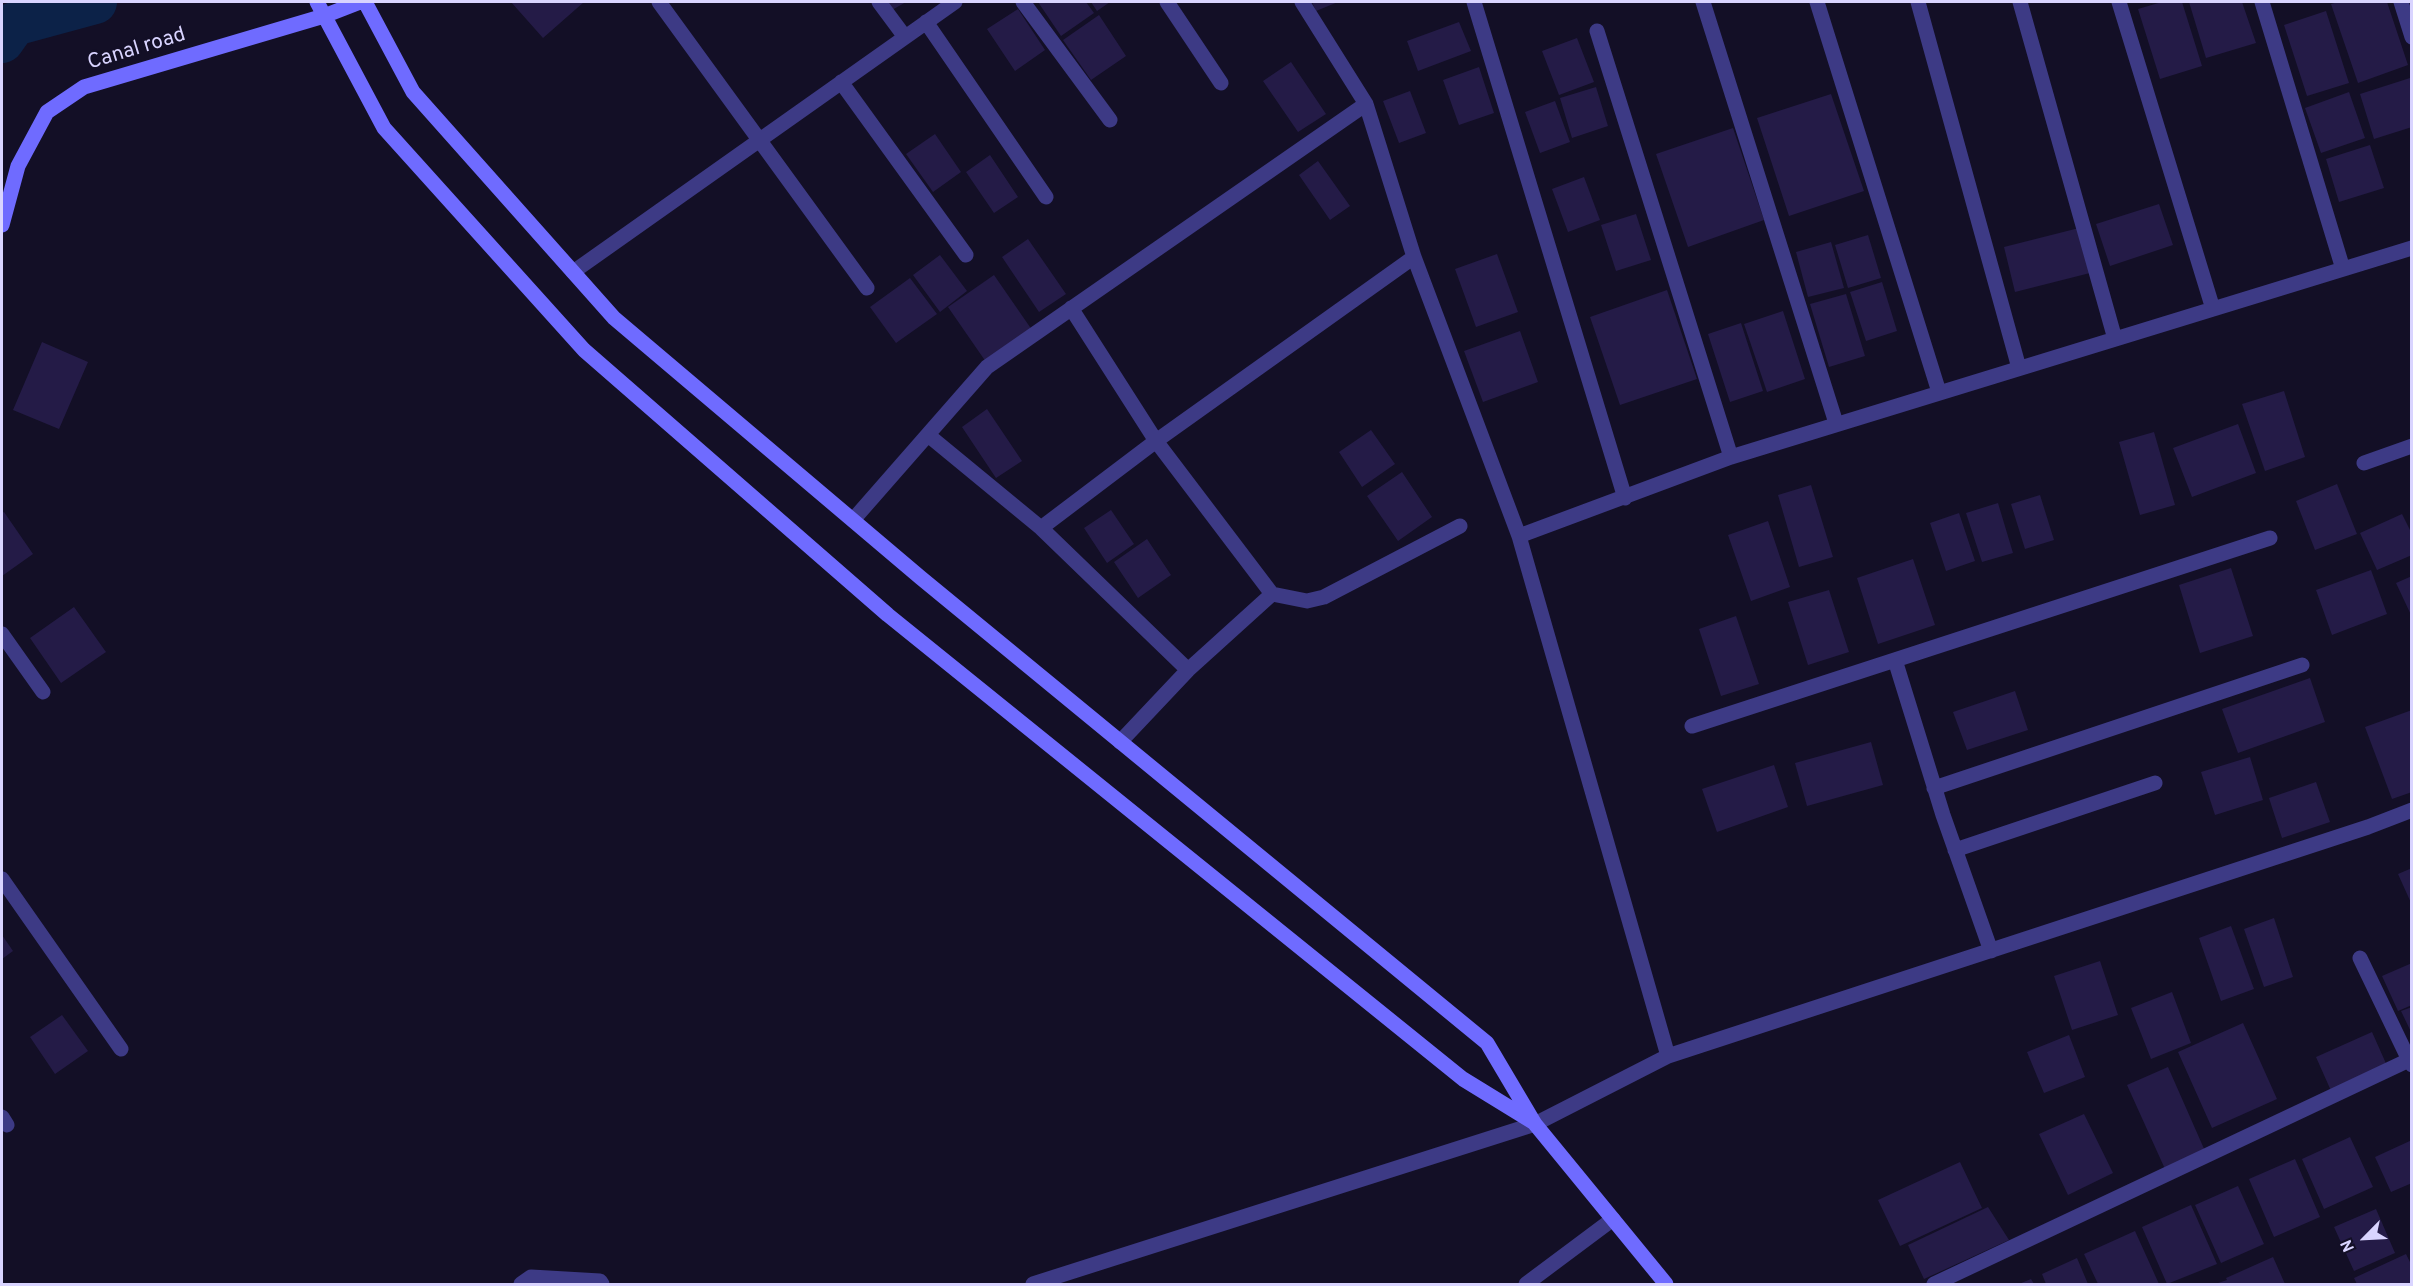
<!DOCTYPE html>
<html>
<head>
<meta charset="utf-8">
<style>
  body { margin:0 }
  #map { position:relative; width:2413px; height:1286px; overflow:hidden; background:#130f26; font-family:Overpass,sans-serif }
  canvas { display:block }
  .frame { position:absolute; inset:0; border:3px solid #d9d4ff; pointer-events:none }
  .north { position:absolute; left:2335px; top:1208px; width:60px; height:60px; -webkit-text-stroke:4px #130f26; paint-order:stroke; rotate:246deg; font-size:16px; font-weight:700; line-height:24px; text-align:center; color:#d9d4ff }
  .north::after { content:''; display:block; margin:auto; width:21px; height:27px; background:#d9d4ff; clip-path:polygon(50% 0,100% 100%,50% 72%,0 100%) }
</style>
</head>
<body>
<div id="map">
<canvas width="2413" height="1286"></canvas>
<div class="frame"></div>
<div class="north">N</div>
</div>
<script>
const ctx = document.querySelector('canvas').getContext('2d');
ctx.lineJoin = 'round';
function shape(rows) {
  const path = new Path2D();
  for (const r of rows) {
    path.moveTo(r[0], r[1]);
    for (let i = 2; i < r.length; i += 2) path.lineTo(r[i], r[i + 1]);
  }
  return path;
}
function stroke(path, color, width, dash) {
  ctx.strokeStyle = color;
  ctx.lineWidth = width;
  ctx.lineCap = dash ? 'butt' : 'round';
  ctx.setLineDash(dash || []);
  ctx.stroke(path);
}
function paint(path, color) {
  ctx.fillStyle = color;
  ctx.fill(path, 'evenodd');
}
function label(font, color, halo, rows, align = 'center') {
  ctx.font = font + ' Overpass,sans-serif';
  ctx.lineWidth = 4.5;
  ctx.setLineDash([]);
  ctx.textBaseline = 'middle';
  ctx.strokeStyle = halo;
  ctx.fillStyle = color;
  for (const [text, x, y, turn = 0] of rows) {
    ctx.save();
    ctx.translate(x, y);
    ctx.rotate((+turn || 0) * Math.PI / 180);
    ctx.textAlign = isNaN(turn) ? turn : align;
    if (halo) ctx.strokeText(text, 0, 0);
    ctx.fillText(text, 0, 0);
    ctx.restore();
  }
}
stroke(shape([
  [2,41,14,24,95,2]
]), '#0c2248', 44);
paint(shape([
  [511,2,584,2,543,38],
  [886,2,906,2,892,10],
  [1038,2,1086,2,1094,13,1061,36],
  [1091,2,1110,2,1097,11],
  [1312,2,1338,2,1316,11],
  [2162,2,2182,2,2202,66,2160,79,2138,9],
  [2189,2,2242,2,2256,43,2206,58],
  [2338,2,2387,2,2408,65,2358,83,2331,4],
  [1018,9,1045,50,1015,71,987,29],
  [2326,11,2349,83,2307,96,2284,25],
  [1099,15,1126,56,1091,80,1063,40],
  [1459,22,1471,51,1418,71,1407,41],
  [1577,38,1594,82,1559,95,1542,51],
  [1291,62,1326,114,1298,132,1263,81],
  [1479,67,1494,113,1459,125,1443,80],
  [2410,78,2412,127,2374,139,2360,94],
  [1596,87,1608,126,1572,138,1560,98],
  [1410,91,1426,133,1399,143,1383,101],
  [2349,92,2365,138,2321,153,2305,108],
  [1831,94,1864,191,1789,216,1757,118],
  [1555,101,1570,142,1540,153,1525,112],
  [1733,128,1764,220,1688,247,1656,154],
  [935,134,961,172,933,192,906,154],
  [2370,145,2384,188,2339,202,2326,159],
  [990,155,1018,197,994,213,966,172],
  [1318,161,1350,206,1330,220,1299,175],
  [1584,177,1600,220,1568,232,1552,189],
  [2159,204,2173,245,2110,266,2096,224],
  [1636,214,1651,260,1616,271,1601,225],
  [2079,228,2090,273,2015,292,2004,247],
  [1868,235,1881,278,1848,288,1835,245],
  [1028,239,1066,294,1039,312,1002,257],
  [1831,242,1844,288,1808,297,1796,252],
  [1497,254,1518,312,1476,327,1455,269],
  [940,255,967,291,940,312,913,275],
  [994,275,1032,330,986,362,948,307],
  [910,278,937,314,896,343,870,307],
  [1882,282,1897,331,1866,341,1850,292],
  [1667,290,1697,379,1620,405,1590,317],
  [1846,294,1865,356,1829,367,1810,304],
  [1783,311,1805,379,1767,392,1744,324],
  [1741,323,1763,391,1730,402,1708,334],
  [1520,331,1538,382,1483,402,1464,351],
  [42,342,88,362,59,429,13,410],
  [2284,391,2305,457,2265,471,2242,404],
  [987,409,1022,461,996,478,962,427],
  [2238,424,2256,473,2192,497,2173,448],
  [1371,430,1395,464,1362,487,1339,452],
  [2154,432,2175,505,2140,515,2119,442],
  [1402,472,1432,517,1398,541,1367,496],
  [2337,484,2357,534,2315,550,2296,501],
  [1811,485,1833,557,1799,567,1778,495],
  [2040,495,2054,540,2025,549,2011,504],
  [1998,503,2013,553,1982,562,1966,513],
  [1111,510,1134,544,1107,563,1084,528],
  [4,512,33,554,2,576,2,513],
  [1959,513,1975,561,1946,571,1930,523],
  [2402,514,2412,534,2412,555,2377,570,2360,533],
  [1768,521,1790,587,1751,601,1728,535],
  [1147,539,1171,575,1138,598,1114,562],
  [1913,559,1935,625,1878,644,1857,578],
  [2231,568,2253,636,2200,653,2179,585],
  [2371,570,2387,614,2332,635,2316,590],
  [2412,576,2412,617,2396,583],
  [1829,590,1849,652,1808,665,1788,602],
  [74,607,106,652,61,683,30,638],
  [1736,616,1759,684,1721,696,1699,629],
  [2310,678,2325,722,2238,753,2222,709],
  [2015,691,2028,730,1967,750,1953,712],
  [2412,710,2412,792,2392,799,2365,727],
  [1871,742,1883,785,1807,806,1795,763],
  [2250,757,2263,800,2215,815,2201,772],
  [1774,765,1788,807,1717,832,1702,789],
  [2316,782,2330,822,2282,838,2269,798],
  [2412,868,2412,905,2398,874],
  [2274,918,2293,977,2264,987,2244,929],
  [2231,926,2254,989,2221,1001,2199,938],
  [2,935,13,951,2,959],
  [2100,961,2118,1015,2072,1030,2054,976],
  [2412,963,2412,1005,2398,1011,2382,976],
  [2172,992,2191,1043,2151,1059,2131,1008],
  [2412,1007,2412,1034,2401,1011],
  [62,1015,88,1051,55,1074,30,1037],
  [2243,1023,2277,1099,2212,1128,2178,1052],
  [2372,1032,2388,1068,2332,1093,2316,1057],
  [2069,1035,2085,1077,2044,1093,2027,1052],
  [2168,1067,2205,1151,2165,1169,2127,1085],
  [2084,1114,2113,1173,2068,1195,2039,1134],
  [2350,1137,2373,1187,2324,1209,2302,1159],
  [2412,1140,2412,1183,2391,1192,2375,1157],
  [2295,1159,2320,1217,2274,1237,2249,1179],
  [1960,1162,1982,1208,1900,1246,1878,1200],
  [2238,1186,2264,1244,2221,1263,2195,1205],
  [2191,1205,2217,1264,2167,1284,2142,1227],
  [1988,1207,2009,1240,1924,1279,1908,1245],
  [2376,1209,2395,1253,2354,1271,2334,1227],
  [2135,1231,2159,1284,2098,1284,2084,1254],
  [2406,1254,2412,1266,2412,1284,2357,1284,2354,1278],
  [2273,1257,2285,1284,2215,1284,2227,1280,2226,1278],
  [2077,1258,2088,1284,2046,1284,2042,1274],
  [2031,1279,2034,1284,2019,1284]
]), '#241b47');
stroke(shape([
  [659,2,867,288],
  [879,2,905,37],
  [1023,2,1110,120],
  [1167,2,1221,83],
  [1302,2,1366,104,1414,257,1519,536],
  [1474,2,1625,498],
  [1703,2,1836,423],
  [1817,2,1939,392],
  [1918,2,2019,368],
  [2020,2,2115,339],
  [2119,2,2213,309],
  [2262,2,2343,269],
  [2401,2,2412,37],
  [926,22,1046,197],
  [1597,31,1731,457],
  [841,82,966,255],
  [573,272,955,2],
  [1071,308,1156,441,1272,594],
  [928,435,1041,528,1188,670],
  [2364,463,2412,446],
  [853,520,987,367,1366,104],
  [1041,528,1156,441,1414,257],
  [2,634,43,692],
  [1895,660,1943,815,1991,951],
  [1692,726,2270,538],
  [1120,742,1188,670,1272,594,1307,601,1324,597,1460,526],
  [1934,788,2302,665],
  [1955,850,2155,783],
  [2,879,121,1049],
  [2360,958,2409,1060],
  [1668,1056,1519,536,1731,457,2412,248],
  [2,1117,7,1125],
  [521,1284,531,1277,600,1281,602,1284],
  [1033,1284,1535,1124,1668,1056,2368,827,2412,810],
  [1526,1284,1613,1219],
  [1934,1284,2409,1060,2412,1065]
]), '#3d3a85', 15);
stroke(shape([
  [317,2,384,128,584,350,888,615,1463,1079,1533,1122],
  [365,2,413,92,614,318,921,578,1487,1043,1535,1124,1666,1284],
  [2,225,18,166,47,112,84,87,324,16,360,2]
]), '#6f6bff', 15);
label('21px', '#d9d4ff', '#130f26', [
  ["Canal road",137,50,-17]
]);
</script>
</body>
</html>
